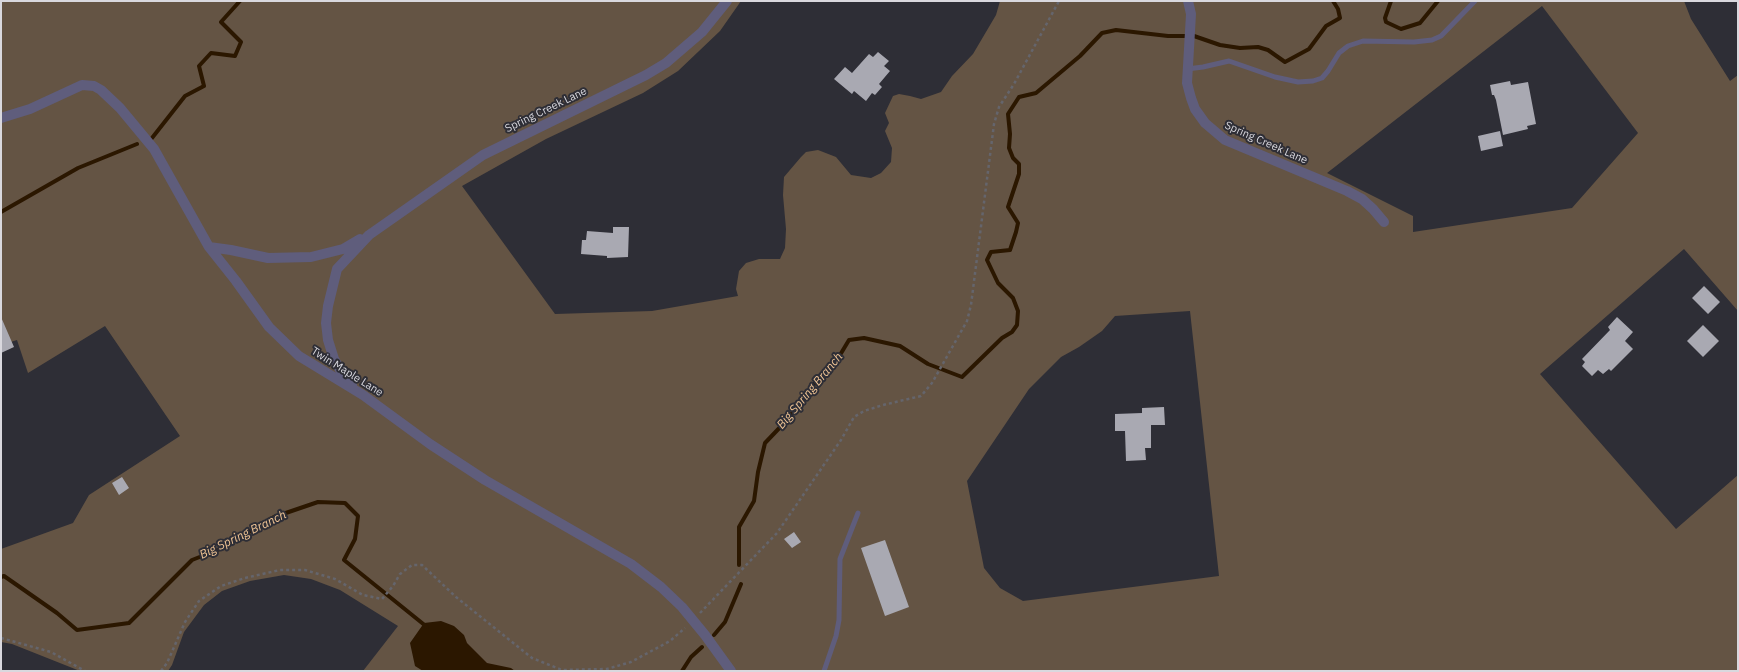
<!DOCTYPE html>
<html>
<head>
<meta charset="utf-8">
<style>
  body { margin:0 }
  #map { position:relative; width:1739px; height:672px; overflow:hidden; background:#2e2e36; font-family:"IBM Plex Sans",sans-serif }
  canvas { display:block }
  .frame { position:absolute; inset:0; border:2px solid #d9d8de; pointer-events:none }
</style>
</head>
<body>
<div id="map">
<canvas width="1739" height="672"></canvas>
<div class="frame"></div>
</div>
<script>
const ctx = document.querySelector('canvas').getContext('2d');
ctx.lineJoin = 'round';
function paint(path, color) {
  ctx.fillStyle = color;
  ctx.fill(path, 'evenodd');
}
function shape(rows) {
  const path = new Path2D();
  for (const r of rows) {
    path.moveTo(r[0], r[1]);
    for (let i = 2; i < r.length; i += 2) path.lineTo(r[i], r[i + 1]);
  }
  return path;
}
function stroke(path, color, width, dash) {
  ctx.strokeStyle = color;
  ctx.lineWidth = width;
  ctx.lineCap = dash ? 'butt' : 'round';
  ctx.setLineDash(dash || []);
  ctx.stroke(path);
}
function label(font, color, halo, rows, align = 'center') {
  ctx.font = font + ' "IBM Plex Sans",sans-serif';
  ctx.lineWidth = 4;
  ctx.setLineDash([]);
  ctx.textBaseline = 'middle';
  ctx.strokeStyle = halo;
  ctx.fillStyle = color;
  for (const [text, x, y, turn = 0] of rows) {
    ctx.save();
    ctx.translate(x, y);
    ctx.rotate((+turn || 0) * Math.PI / 180);
    ctx.textAlign = isNaN(turn) ? turn : align;
    if (halo) ctx.strokeText(text, 0, 0);
    ctx.fillText(text, 0, 0);
    ctx.restore();
  }
}
paint(shape([
  [1,1,741,1,720,31,678,71,643,93,546,139,462,186,555,314,652,311,738,296,736,289,739,271,746,263,759,259,780,259,785,248,786,229,783,195,784,177,801,157,806,152,818,150,836,157,851,175,871,178,881,173,891,162,892,148,885,131,889,123,885,113,893,96,899,94,910,96,921,99,941,92,952,76,973,54,996,15,1000,1,1684,1,1691,19,1730,81,1738,75,1738,311,1684,249,1540,374,1676,529,1738,475,1738,671,363,671,398,626,340,590,311,579,284,575,250,581,222,591,204,605,184,632,172,665,168,671,80,671,12,644,1,642,1,549,73,523,89,495,180,436,105,326,28,373,17,340,1,345],
  [1542,6,1638,133,1572,208,1413,232,1413,216,1327,173],
  [1190,311,1219,576,1023,601,1000,588,984,568,967,481,1029,389,1061,357,1079,347,1102,331,1115,316]
]), '#645444');
paint(shape([
  [441,621,454,626,464,635,467,643,487,663,511,668,515,671,423,671,415,666,410,643,424,623]
]), '#2b1700');
stroke(shape([
  [1391,1,1385,18,1386,22,1401,29,1420,23,1438,1],
  [152,138,185,96,204,86,199,66,211,53,235,56,241,42,221,22,240,1],
  [1,212,78,168,137,144],
  [739,565,739,527,754,501,758,472,765,443,787,420,813,385,834,365,849,340,864,338,900,346,928,364,962,377,1002,338,1012,332,1017,325,1018,311,1013,298,998,283,987,260,991,252,1010,250,1016,232,1018,223,1008,207,1019,174,1019,164,1013,158,1009,148,1010,134,1008,114,1019,97,1036,93,1080,56,1102,33,1116,30,1168,36,1194,36,1220,45,1240,48,1258,47,1268,50,1285,62,1309,49,1326,26,1340,18,1338,9,1333,1],
  [1,577,4,576,57,613,77,630,129,623,192,560,220,549,274,517,318,502,345,503,358,516,355,539,344,560,427,627],
  [714,635,725,622,741,584],
  [682,671,691,657,702,647]
]), '#2b1700', 4);
paint(shape([
  [878,52,889,61,884,66,890,71,879,84,882,87,875,95,872,93,866,101,854,91,852,94,834,79,845,67,852,73,869,54,873,57],
  [1510,81,1511,85,1528,82,1536,124,1527,126,1528,129,1503,135,1496,100,1494,95,1492,95,1490,85],
  [1500,131,1503,146,1481,151,1478,136],
  [613,227,629,227,628,257,607,258,607,256,581,254,582,240,586,240,587,231,613,233],
  [1704,286,1720,302,1708,314,1692,298],
  [1,317,14,347,1,353],
  [1617,317,1633,332,1625,341,1633,349,1611,371,1609,369,1603,374,1598,370,1592,376,1582,366,1585,362,1582,359,1610,330,1608,327],
  [1703,325,1719,341,1703,357,1687,341],
  [1164,407,1165,425,1151,425,1151,448,1145,448,1146,460,1126,461,1125,431,1115,431,1115,414,1142,413,1142,408],
  [122,477,129,488,119,495,112,483],
  [794,532,801,542,792,548,784,539],
  [885,540,909,607,885,616,861,548]
]), '#a9a9b2');
stroke(shape([
  [700,613,777,533,841,440,854,417,864,411,883,405,921,396,932,383,967,321,971,305,994,124,999,107,1014,84,1059,1],
  [1,638,51,652,85,671],
  [161,671,167,663,185,622,199,601,221,586,245,578,280,570,305,570,335,579,363,595,382,599,393,586,400,574,412,565,422,565,456,597,532,658,562,670,607,669,631,662,670,641,685,628]
]), '#65656c', 2.5, [3, 3]);
stroke(shape([
  [1187,69,1203,67,1229,61,1275,77,1298,82,1313,81,1322,78,1328,71,1339,53,1348,46,1363,41,1414,42,1432,40,1441,36,1475,1],
  [824,671,836,636,839,620,840,559,858,513]
]), '#5f5d7c', 5);
stroke(shape([
  [1188,1,1191,14,1187,83,1191,98,1195,109,1205,123,1225,140,1347,191,1362,199,1373,209,1384,222],
  [1,118,30,109,82,85,94,86,101,90,120,108,154,149,209,247,236,281,269,327,299,356,363,395,430,444,485,480,631,564,661,587,682,607,705,635,731,671],
  [209,247,231,250,268,258,311,257,343,249,360,239],
  [352,385,343,375,334,359,328,340,326,323,328,306,337,269,369,235,483,155,646,75,666,63,702,32,727,1]
]), '#5f5d7c', 10);
label('11px', '#d9d8de', '#2e2e36', [
  ["Spring Creek Lane",546,110,-26],
  ["Spring Creek Lane",1266,143,24],
  ["Twin Maple Lane",347,372,32]
]);
label('italic 12px', '#f1c595', '#2e2e36', [
  ["Big Spring Branch",810,391,-50],
  ["Big Spring Branch",243,535,-26]
]);
</script>
</body>
</html>
